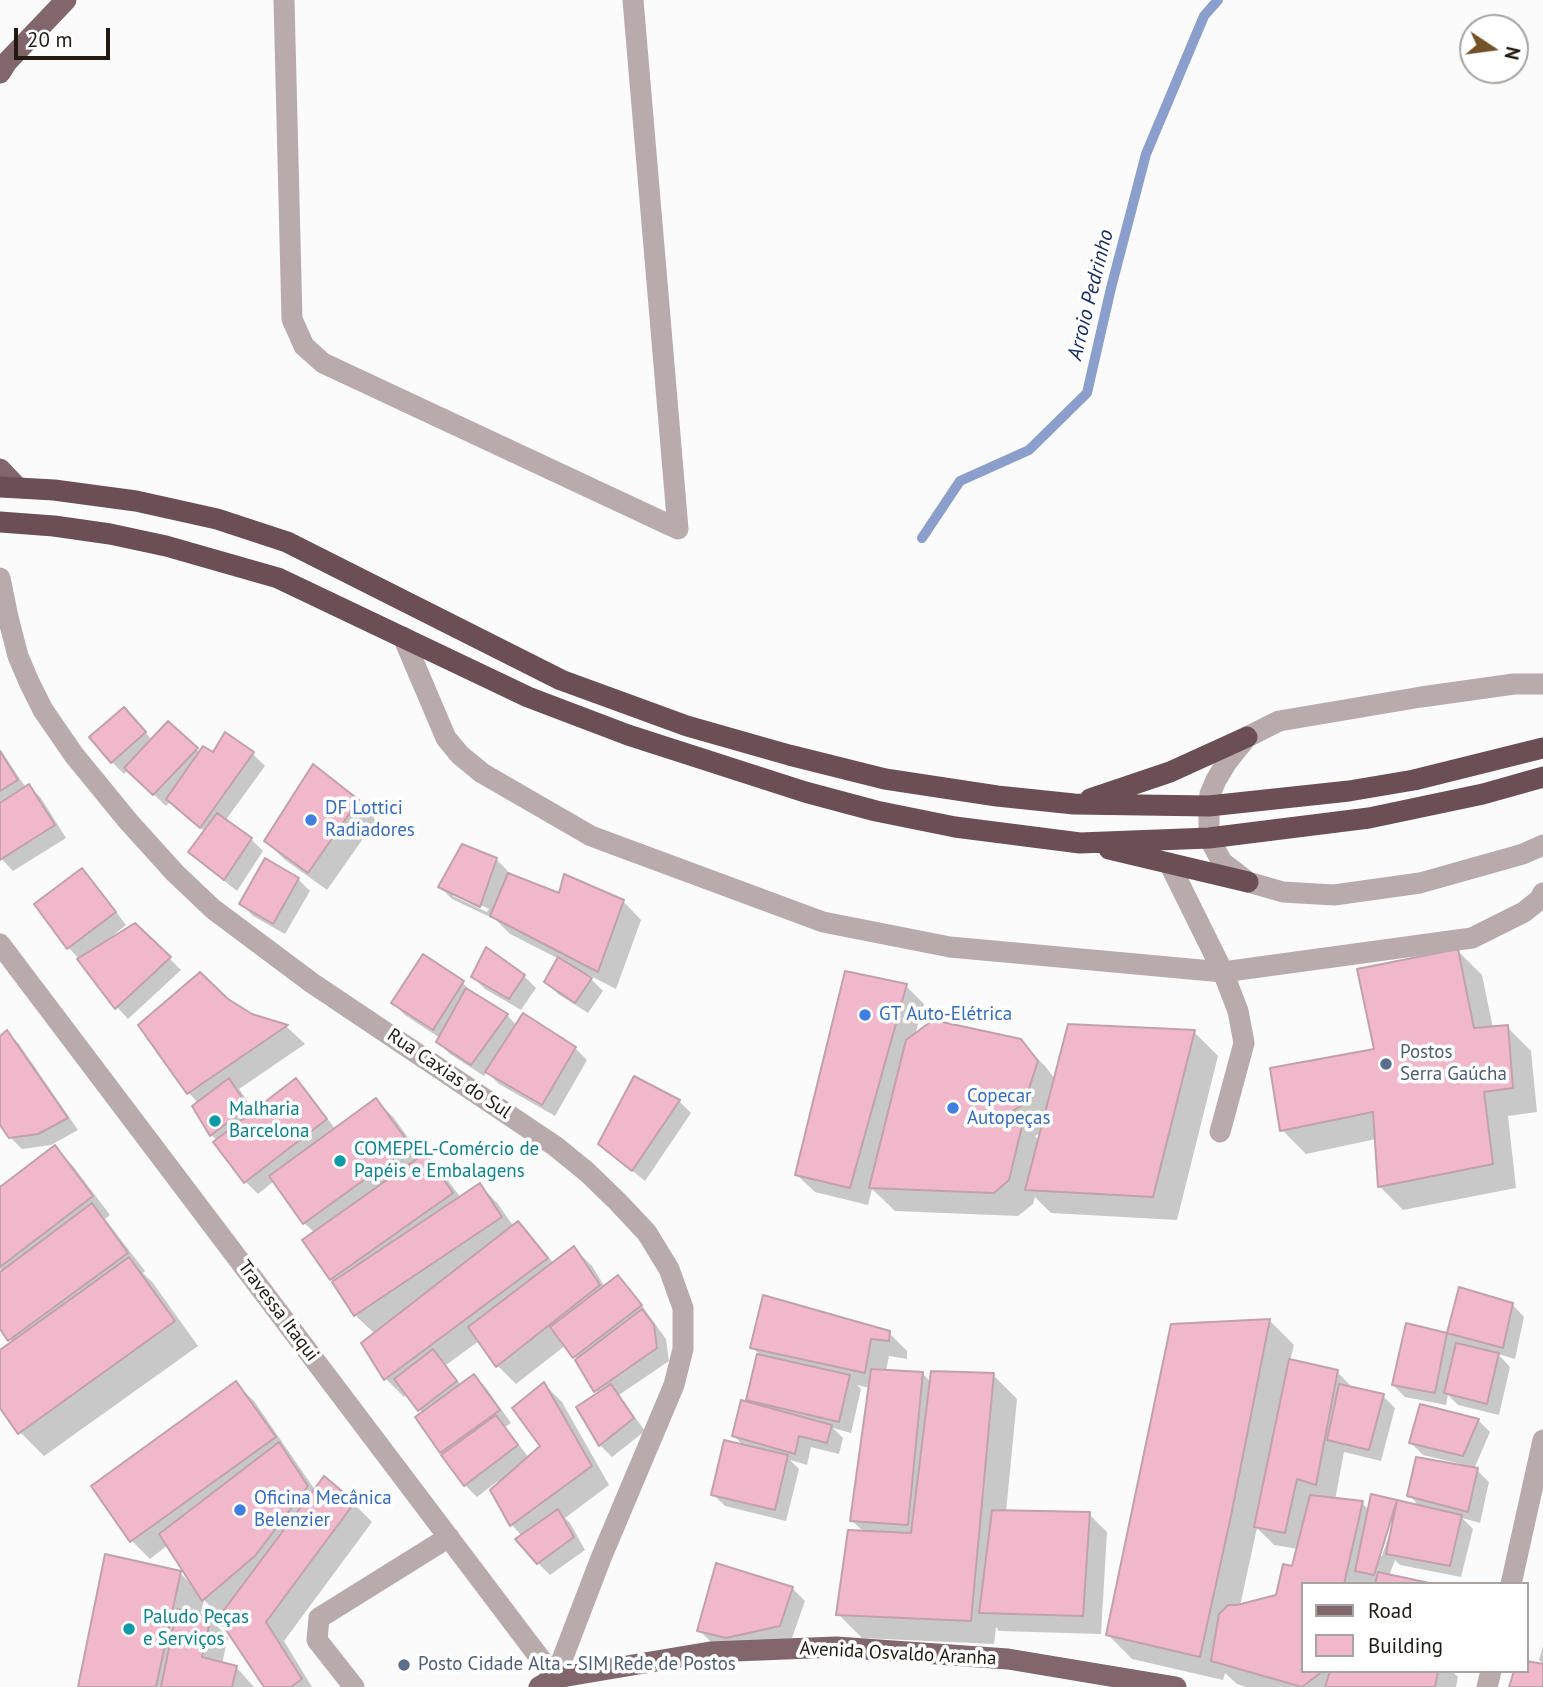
<!DOCTYPE html>
<html>
<head>
<meta charset="utf-8">
<style>
  body { margin:0 }
  #map { position:relative; width:1543px; height:1687px; overflow:hidden; background:#fbfbfb; font-family:"PT Sans",sans-serif }
  canvas { display:block }
  .legend { position:absolute; left:1301px; top:1582px; width:228px; height:91px; box-sizing:border-box; background:#fff; border:2px solid #a7a3a0; margin:0; padding:9px 12px; list-style:none; font-size:21px; color:#221911 }
  .legend li { display:flex; align-items:center; gap:14px; height:35px }
  .legend b { width:35px; border:2px solid #a7a3a0 }
  .north { position:absolute; left:1459px; top:14px; width:70px; height:70px; box-sizing:border-box; background:#fff; border:2px solid #a7a3a0; border-radius:50%; rotate:103deg; font-size:19px; font-weight:700; line-height:28px; text-align:center; color:#221911 }
  .north::after { content:''; display:block; margin:auto; width:24px; height:32px; background:#735229; clip-path:polygon(50% 0,100% 100%,50% 72%,0 100%) }
  .scale { position:absolute; left:14px; top:28px; width:96px; height:32px; box-sizing:border-box; border:4px solid #221911; border-top:0; padding-left:9px; font-size:21px; line-height:24px; white-space:nowrap; color:#221911; -webkit-text-stroke:5px #fff; paint-order:stroke }
</style>
</head>
<body>
<div id="map">
<canvas width="1543" height="1687"></canvas>
<ul class="legend">
<li><b style="height:9px;background:#81666b"></b>Road</li>
<li><b style="height:19px;background:#f1b8cb"></b>Building</li>
</ul>
<div class="north">N</div>
<div class="scale">20 m</div>
</div>
<script>
const ctx = document.querySelector('canvas').getContext('2d');
ctx.lineJoin = 'round';
function paint(path, color) {
  ctx.fillStyle = color;
  ctx.fill(path, 'evenodd');
}
function shape(rows) {
  const path = new Path2D();
  for (const r of rows) {
    path.moveTo(r[0], r[1]);
    for (let i = 2; i < r.length; i += 2) path.lineTo(r[i], r[i + 1]);
  }
  return path;
}
function stroke(path, color, width, dash) {
  ctx.strokeStyle = color;
  ctx.lineWidth = width;
  ctx.lineCap = dash ? 'butt' : 'round';
  ctx.setLineDash(dash || []);
  ctx.stroke(path);
}
function label(font, color, halo, rows, align = 'center') {
  ctx.font = font + ' "PT Sans",sans-serif';
  ctx.lineWidth = 7;
  ctx.setLineDash([]);
  ctx.textBaseline = 'middle';
  ctx.strokeStyle = halo;
  ctx.fillStyle = color;
  for (const [text, x, y, turn = 0] of rows) {
    ctx.save();
    ctx.translate(x, y);
    ctx.rotate((+turn || 0) * Math.PI / 180);
    ctx.textAlign = isNaN(turn) ? turn : align;
    if (halo) ctx.strokeText(text, 0, 0);
    ctx.fillText(text, 0, 0);
    ctx.restore();
  }
}
paint(shape([
  [136,721,152,740,168,723,200,753,214,754,226,734,253,754,265,766,225,821,251,839,263,851,237,891,203,864,191,852,205,832,171,801,166,806,128,770,124,774,112,762],
  [0,749,26,788,29,786,41,798,66,838,13,871,0,857],
  [357,801,376,820,327,890,284,859,266,841],
  [496,859,508,871,507,874,560,896,623,901,641,920,616,989,585,973,603,991,588,1013,558,994,546,982,559,959,510,934,493,917,492,918,452,899,440,887],
  [453,892,489,909,487,912,453,896],
  [82,870,94,882,126,925,111,937,113,939,169,958,181,970,128,1019,117,1007,79,959,69,948],
  [298,879,310,891,285,934,253,916,241,904],
  [1458,951,1482,975,1493,1028,1507,1027,1531,1051,1537,1112,1508,1116,1516,1188,1403,1210,1379,1186,1376,1139,1306,1154,1282,1130,1376,1050],
  [423,956,463,983,474,996,507,1015,517,1026,575,1048,587,1060,555,1116,499,1084,487,1072,484,1076,450,1054,438,1042,440,1038,405,1015,393,1003],
  [524,976,536,988,521,1010,485,989,473,977],
  [906,986,924,1004,915,1035,1020,1041,1045,1066,1055,1079,1194,1032,1218,1056,1177,1220,1051,1213,1035,1197,1033,1204,1018,1216,895,1211,872,1189,868,1205,815,1192,796,1174],
  [1042,1132,1039,1141,1035,1136],
  [227,1001,251,1016,287,1027,305,1044,239,1089,255,1112,296,1081,308,1092,335,1129,376,1100,394,1118,422,1157,425,1155,443,1174,461,1198,480,1185,498,1204,514,1227,518,1224,536,1242,554,1264,574,1248,592,1266,605,1287,618,1277,630,1289,666,1339,669,1361,619,1395,645,1431,612,1457,600,1445,599,1394,578,1360,566,1345,516,1384,498,1366,479,1341,446,1365,461,1385,474,1376,486,1388,511,1423,505,1427,529,1458,542,1446,544,1384,562,1402,609,1485,565,1518,570,1523,585,1550,550,1575,538,1563,522,1536,512,1525,492,1490,500,1483,498,1481,477,1497,465,1485,417,1418,423,1413,408,1395,404,1397,386,1379,363,1344,375,1334,355,1315,331,1279,315,1233,304,1223,274,1181,258,1194,246,1182,216,1143,218,1141,211,1135,198,1103,189,1093],
  [7,1032,19,1044,78,1130,51,1145,22,1149,10,1137,0,1122,0,1038],
  [635,1079,679,1101,691,1113,645,1181,613,1155],
  [55,1148,73,1166,110,1215,105,1219,145,1271,143,1273,153,1283,198,1346,44,1456,20,1432,0,1405,0,1352,13,1343,0,1326,0,1274,3,1272,0,1269,0,1189],
  [1460,1289,1512,1304,1524,1317,1515,1359,1498,1354,1510,1367,1499,1415,1458,1405,1448,1395,1446,1405,1405,1397,1393,1385,1407,1325,1448,1335],
  [1270,1321,1294,1345,1290,1361,1337,1372,1355,1390,1383,1396,1395,1408,1381,1461,1344,1452,1335,1500,1362,1503,1370,1511,1373,1496,1421,1508,1409,1495,1460,1467,1461,1464,1423,1455,1411,1443,1478,1420,1490,1432,1474,1469,1477,1470,1489,1482,1480,1523,1462,1518,1473,1529,1461,1577,1400,1565,1395,1560,1389,1576,1425,1584,1303,1584,1303,1671,1452,1671,1458,1677,1456,1687,1246,1687,1237,1684,1225,1673,1223,1680,1132,1659,1108,1635,1173,1326],
  [1396,1503,1399,1504,1382,1556,1380,1556],
  [1257,1528,1274,1545,1298,1549,1293,1568,1278,1596,1240,1606],
  [889,1333,907,1351,907,1359,889,1356,886,1371,922,1373,931,1382,993,1375,1017,1399,1006,1512,1089,1514,1107,1532,1101,1634,999,1631,996,1627,994,1644,862,1638,838,1614,864,1532,852,1521,870,1388,857,1385,861,1389,851,1433,833,1428,843,1438,839,1454,811,1447,807,1465,790,1460,799,1469,786,1521,725,1506,713,1494,745,1447,734,1436,755,1406,748,1399,759,1354,752,1347],
  [235,1383,254,1401,315,1490,324,1479,354,1504,372,1522,284,1641,312,1687,266,1687,221,1617,204,1600,200,1616,210,1619,228,1637,222,1664,236,1667,254,1687,80,1687,180,1573,190,1583,191,1582,168,1545,150,1559,132,1541],
  [717,1565,793,1589,805,1601,792,1638,739,1650,711,1642,699,1630],
  [1543,1646,1543,1664,1539,1660]
]), '#0003');
stroke(shape([
  [922,538,960,481,1029,450,1087,393,1111,288,1146,154,1204,16,1218,0]
]), '#8a9fcc', 10);
const building = shape([
  [124,707,146,732,111,763,89,737,124,707],
  [168,721,198,748,153,795,124,768,168,721],
  [225,732,254,752,200,828,166,799,203,746,213,752,225,732],
  [0,751,18,780,0,791,0,751],
  [313,764,359,800,308,873,264,841,313,764],
  [29,784,55,825,0,860,0,803,29,784],
  [217,813,252,838,224,880,188,852,217,813],
  [462,844,497,858,480,907,438,887,462,844],
  [265,858,299,878,273,924,239,904,265,858],
  [82,868,116,912,67,949,34,904,82,868],
  [508,873,559,893,564,874,624,900,598,972,490,916,508,873],
  [135,923,171,957,115,1009,77,959,135,923],
  [486,947,525,975,509,999,471,977,486,947],
  [1458,949,1474,1028,1508,1025,1513,1088,1484,1092,1493,1164,1378,1187,1373,1112,1280,1131,1270,1068,1374,1049,1357,969,1458,949],
  [423,954,464,981,433,1030,391,1003,423,954],
  [558,957,592,978,575,1003,544,982,558,957],
  [845,971,907,984,850,1188,795,1175,845,971],
  [200,972,228,999,252,1014,288,1025,187,1094,138,1025,200,972],
  [466,988,508,1014,471,1065,436,1042,466,988],
  [523,1013,576,1047,542,1105,485,1072,523,1013],
  [933,1020,1021,1039,1038,1061,1024,1104,1011,1112,1023,1122,1009,1180,994,1193,869,1188,906,1040,933,1020],
  [1068,1024,1195,1030,1153,1197,1025,1190,1068,1024],
  [7,1030,68,1118,38,1134,9,1138,0,1125,0,1036,7,1030],
  [634,1076,680,1100,632,1171,598,1144,634,1076],
  [229,1078,248,1107,210,1136,192,1106,229,1078],
  [296,1078,327,1119,244,1183,213,1142,296,1078],
  [376,1098,411,1146,303,1224,269,1176,376,1098],
  [55,1145,93,1196,0,1267,0,1187,55,1145],
  [425,1153,453,1193,330,1280,302,1240,425,1153],
  [480,1183,502,1217,354,1316,332,1282,480,1183],
  [92,1203,128,1253,8,1341,0,1329,0,1272,92,1203],
  [518,1221,548,1258,384,1380,361,1343,518,1221],
  [574,1246,600,1285,496,1367,468,1327,574,1246],
  [129,1257,175,1321,18,1434,0,1408,0,1350,129,1257],
  [618,1275,642,1305,573,1358,550,1327,618,1275],
  [1459,1287,1513,1303,1503,1348,1447,1333,1459,1287],
  [763,1295,890,1331,889,1341,871,1339,865,1373,750,1348,763,1295],
  [642,1309,654,1325,657,1348,594,1392,575,1360,642,1309],
  [1270,1319,1231,1516,1200,1657,1106,1635,1171,1324,1270,1319],
  [1406,1323,1447,1333,1435,1393,1392,1385,1406,1323],
  [1456,1343,1499,1353,1487,1404,1444,1393,1456,1343],
  [433,1349,457,1381,418,1411,394,1379,433,1349],
  [757,1354,850,1375,839,1422,746,1400,757,1354],
  [1289,1359,1338,1370,1316,1485,1297,1479,1285,1533,1254,1527,1289,1359],
  [871,1369,923,1372,908,1525,850,1521,871,1369],
  [931,1371,994,1373,971,1621,836,1615,848,1530,911,1533,931,1371],
  [474,1374,500,1410,440,1453,415,1417,474,1374],
  [236,1381,276,1437,130,1542,91,1486,236,1381],
  [544,1382,592,1466,510,1526,490,1490,540,1446,512,1408,544,1382],
  [611,1384,634,1418,599,1446,576,1407,611,1384],
  [1339,1384,1384,1394,1369,1450,1327,1440,1339,1384],
  [741,1400,832,1425,827,1443,799,1436,795,1454,732,1436,741,1400],
  [1420,1404,1479,1419,1463,1456,1409,1443,1420,1404],
  [496,1415,518,1445,464,1486,441,1455,496,1415],
  [724,1440,788,1455,775,1510,711,1495,724,1440],
  [279,1442,308,1486,255,1556,202,1601,159,1534,279,1442],
  [1416,1457,1478,1468,1468,1512,1407,1496,1416,1457],
  [324,1476,355,1502,266,1622,302,1679,291,1687,264,1687,218,1618,324,1476],
  [1371,1494,1397,1500,1374,1575,1355,1571,1371,1494],
  [1310,1495,1363,1501,1344,1584,1303,1584,1303,1671,1323,1671,1302,1687,1211,1661,1219,1614,1228,1605,1237,1605,1276,1595,1283,1564,1292,1566,1310,1495],
  [1397,1500,1462,1515,1450,1566,1386,1554,1397,1500],
  [558,1509,574,1537,537,1564,515,1539,558,1509],
  [992,1510,1090,1512,1083,1616,979,1613,992,1510],
  [105,1554,181,1571,156,1687,78,1687,105,1554],
  [716,1563,793,1587,780,1626,726,1638,697,1631,716,1563],
  [1378,1572,1434,1584,1375,1584,1378,1572],
  [177,1609,211,1617,202,1657,237,1666,232,1687,161,1687,177,1609],
  [1527,1661,1543,1664,1543,1687,1509,1687,1514,1671,1527,1671,1527,1661],
  [1330,1671,1438,1671,1435,1687,1325,1687,1330,1671]
]);
paint(building, '#f1b8cb');
stroke(building, '#c1a1ab', 2);
stroke(shape([
  [284,0,292,319,304,346,323,363,678,529,633,0],
  [0,578,8,617,18,656,29,682,43,710,74,755,128,821,175,873,213,909,312,983,555,1146,587,1172,618,1202,647,1233,669,1269,683,1308,683,1349,674,1385,601,1558,555,1678],
  [403,637,446,738,460,755,482,773,591,836,823,922,950,947,1223,972,1472,938,1524,912,1539,900,1543,893],
  [1543,684,1514,684,1421,697,1279,721,1247,737,1227,762,1216,780,1210,794,1209,806,1209,838,1222,862,1248,882,1283,892,1334,895,1420,883,1523,854,1543,845],
  [1169,863,1223,972,1238,1011,1244,1043,1220,1132],
  [0,944,555,1678,557,1687],
  [1511,1584,1543,1440],
  [354,1687,317,1640,319,1618,449,1537],
  [1487,1687,1491,1671]
]), '#b9aaac', 21);
stroke(shape([
  [0,73,7,62,66,0],
  [0,469,17,487],
  [539,1687,555,1678,710,1652,836,1647,1008,1659,1176,1687]
]), '#81666b', 21);
stroke(shape([
  [0,487,54,490,136,501,217,519,287,542,561,680,687,726,789,755,885,779,997,796,1074,804,1209,806,1349,791,1414,780,1543,748],
  [0,522,54,526,110,534,166,546,278,578,528,697,628,735,805,792,876,811,955,827,1080,843,1209,838,1369,818,1483,794,1543,777],
  [1090,799,1170,772,1247,737],
  [1109,849,1248,882]
]), '#6c4f54', 21);
for (const [x, y, r, color] of [
  [311,820,7,"#3f7fe0"],
  [865,1015,7,"#3f7fe0"],
  [1386,1064,7,"#5c6f8a"],
  [953,1108,7,"#3f7fe0"],
  [215,1121,7,"#0f9aa8"],
  [340,1161,7,"#0f9aa8"],
  [240,1510,7,"#3f7fe0"],
  [129,1629,7,"#0f9aa8"],
  [404,1665,7,"#5c6f8a"]
]) {
  const dot = new Path2D();
  dot.arc(x, y, r, 0, 2 * Math.PI);
  ctx.fillStyle = color;
  ctx.fill(dot);
  stroke(dot, '#fff', 2.5);
}
label('19px', '#366cbe', '#fff', [
  ["DF Lottici",325,809],
  ["Radiadores",325,831],
  ["GT Auto-Elétrica",879,1015],
  ["Copecar",967,1097],
  ["Autopeças",967,1119],
  ["Oficina Mecânica",254,1499],
  ["Belenzier",254,1521]
], 'left');
label('19px', '#4e5e75', '#fff', [
  ["Postos",1400,1053],
  ["Serra Gaúcha",1400,1075],
  ["Posto Cidade Alta - SIM Rede de Postos",418,1665]
], 'left');
label('19px', '#221911', '#fff', [
  ["Rua Caxias do Sul",449,1074,34],
  ["Travessa Itaqui",278,1311,53],
  ["Avenida Osvaldo Aranha",898,1654,3]
]);
label('19px', '#0d838f', '#fff', [
  ["Malharia",229,1110],
  ["Barcelona",229,1132],
  ["COMEPEL-Comércio de",354,1150],
  ["Papéis e Embalagens",354,1172],
  ["Paludo Peças",143,1618],
  ["e Serviços",143,1640]
], 'left');
label('italic 21px', '#172d63', '#fff', [
  ["Arroio Pedrinho",1091,295,-76]
]);
</script>
</body>
</html>
